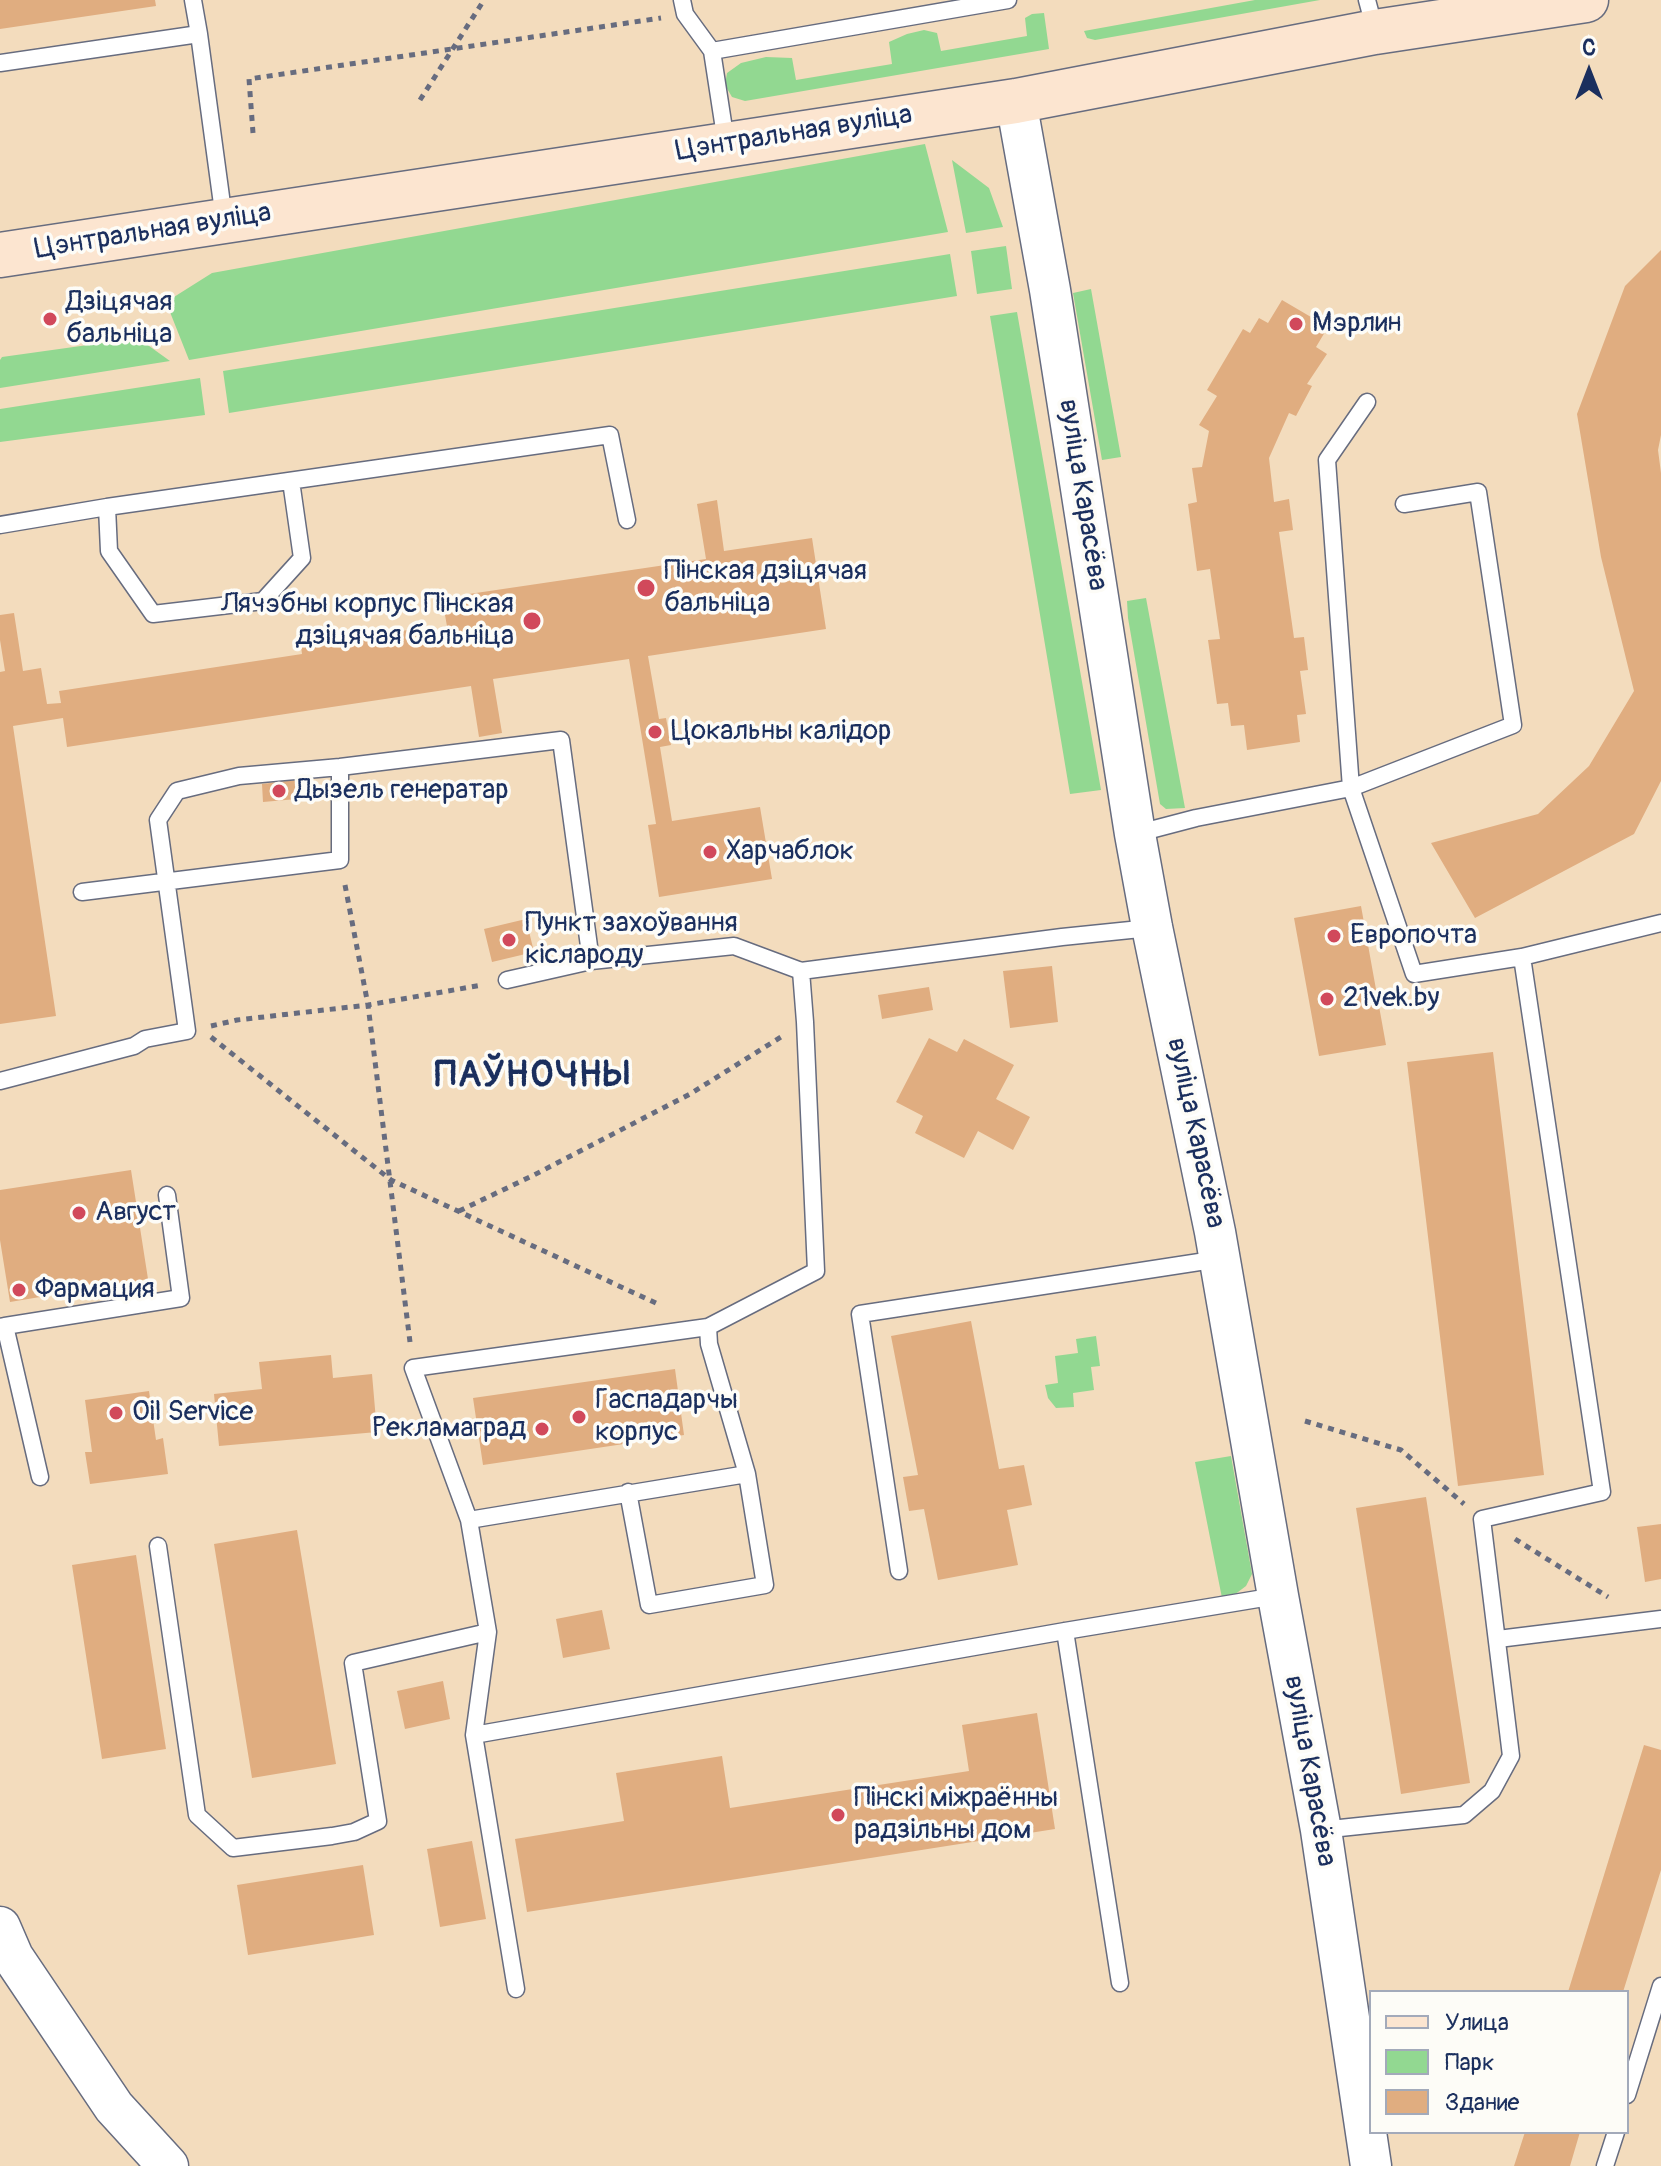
<!DOCTYPE html>
<html>
<head>
<meta charset="utf-8">
<style>
  body { margin:0 }
  #map { position:relative; width:1661px; height:2166px; overflow:hidden; background:#f3dcbd; font-family:Pangolin,sans-serif }
  canvas { display:block }
  .legend { position:absolute; left:1369px; top:1990px; width:260px; height:144px; box-sizing:border-box; background:#fdfcf7; border:2px solid #a3aaba; margin:0; padding:10px 14px; list-style:none; font-size:24px; color:#1b2f5e }
  .legend li { display:flex; align-items:center; gap:16px; height:40px }
  .legend b { width:40px; border:2px solid #a3aaba }
  .north { position:absolute; left:1549px; top:32px; width:80px; height:80px; -webkit-text-stroke:6px #fdfcf7; paint-order:stroke; rotate:0deg; font-size:22px; font-weight:700; line-height:32px; text-align:center; color:#1b2f5e }
  .north::after { content:''; display:block; margin:auto; width:28px; height:36px; background:#1b2f5e; clip-path:polygon(50% 0,100% 100%,50% 72%,0 100%) }
</style>
</head>
<body>
<div id="map">
<canvas width="1661" height="2166"></canvas>
<ul class="legend">
<li><b style="height:10px;background:#fce5d0"></b>Улица</li>
<li><b style="height:22px;background:#92d891"></b>Парк</li>
<li><b style="height:22px;background:#e0ad80"></b>Здание</li>
</ul>
<div class="north">С</div>
</div>
<script>
const ctx = document.querySelector('canvas').getContext('2d');
ctx.lineJoin = 'round';
function paint(path, color) {
  ctx.fillStyle = color;
  ctx.fill(path, 'evenodd');
}
function shape(rows) {
  const path = new Path2D();
  for (const r of rows) {
    path.moveTo(r[0], r[1]);
    for (let i = 2; i < r.length; i += 2) path.lineTo(r[i], r[i + 1]);
  }
  return path;
}
function stroke(path, color, width, dash) {
  ctx.strokeStyle = color;
  ctx.lineWidth = width;
  ctx.lineCap = dash ? 'butt' : 'round';
  ctx.setLineDash(dash || []);
  ctx.stroke(path);
}
function label(font, color, halo, rows, align = 'center') {
  ctx.font = font + ' Pangolin,sans-serif';
  ctx.lineWidth = 7;
  ctx.setLineDash([]);
  ctx.textBaseline = 'middle';
  ctx.strokeStyle = halo;
  ctx.fillStyle = color;
  for (const [text, x, y, turn = 0] of rows) {
    ctx.save();
    ctx.translate(x, y);
    ctx.rotate((+turn || 0) * Math.PI / 180);
    ctx.textAlign = isNaN(turn) ? turn : align;
    if (halo) ctx.strokeText(text, 0, 0);
    ctx.fillText(text, 0, 0);
    ctx.restore();
  }
}
paint(shape([
  [1255,0,1320,0,1095,40,1087,38,1084,31],
  [1044,13,1049,49,745,101,732,97,725,85,727,73,741,63,766,57,792,58,796,80,892,64,889,42,907,34,924,30,937,33,941,51,1027,36,1025,18,1032,14],
  [925,144,948,232,189,360,166,302,212,273],
  [952,160,989,188,1003,227,966,233],
  [1006,246,1012,289,977,294,971,251],
  [950,254,957,296,229,413,223,371],
  [1091,289,1121,457,1102,460,1073,293],
  [1017,312,1101,790,1070,794,990,316],
  [138,338,170,361,0,388,0,360,2,357],
  [200,378,205,415,0,442,0,409],
  [1146,598,1185,808,1166,809,1160,804,1128,618,1127,601],
  [1096,1336,1100,1366,1091,1367,1094,1390,1073,1393,1074,1407,1056,1408,1048,1398,1045,1385,1058,1383,1055,1356,1078,1353,1076,1339],
  [1231,1456,1252,1574,1246,1586,1234,1595,1222,1598,1195,1462]
]), '#92d891');
paint(shape([
  [0,0,155,0,156,6,0,29],
  [1661,250,1661,435,1658,450,1661,473,1661,781,1634,834,1475,918,1431,843,1538,814,1589,766,1634,691,1601,557,1577,414,1625,286],
  [1282,300,1328,327,1316,347,1327,354,1307,384,1312,386,1296,416,1289,413,1269,458,1274,502,1289,499,1293,530,1279,532,1294,638,1304,637,1308,670,1300,671,1306,714,1297,715,1300,742,1247,750,1244,725,1231,726,1228,703,1217,704,1208,640,1220,639,1210,569,1197,571,1188,504,1197,502,1192,468,1202,467,1209,431,1199,425,1217,396,1207,390,1243,329,1250,333,1259,318,1268,323],
  [717,500,724,551,812,538,826,629,648,656,659,719,666,718,671,745,660,747,672,821,760,807,772,879,659,897,648,825,656,824,629,659,493,679,502,733,479,737,471,686,67,747,63,718,13,726,56,1016,0,1024,0,672,5,671,0,640,0,615,14,613,23,671,41,668,47,704,61,703,59,691,302,654,301,646,421,628,422,636,448,632,442,598,706,559,697,504],
  [296,780,297,799,263,802,262,784],
  [1361,906,1386,1045,1319,1056,1294,918],
  [526,919,534,952,492,962,484,929],
  [1052,966,1058,1022,1010,1028,1003,971],
  [929,987,933,1010,882,1019,878,995],
  [929,1038,957,1052,964,1039,1014,1065,996,1099,1030,1117,1013,1150,978,1131,964,1158,915,1133,923,1116,896,1102],
  [1493,1052,1544,1475,1458,1486,1407,1062],
  [131,1170,148,1279,10,1302,0,1240,0,1190],
  [971,1321,999,1469,1024,1465,1032,1505,1007,1510,1018,1565,938,1580,924,1509,909,1511,903,1477,918,1475,891,1336],
  [331,1355,333,1378,372,1374,377,1432,219,1446,214,1394,262,1389,259,1362],
  [675,1369,684,1435,483,1465,473,1398],
  [149,1391,156,1440,163,1438,168,1474,90,1484,85,1452,92,1452,85,1400],
  [1426,1497,1470,1783,1401,1794,1356,1508],
  [1661,1524,1661,1579,1645,1582,1637,1527],
  [297,1530,336,1764,252,1778,214,1544],
  [136,1555,166,1749,102,1759,72,1565],
  [602,1610,610,1649,563,1658,556,1619],
  [443,1681,450,1719,405,1729,397,1691],
  [1037,1713,1055,1829,527,1912,515,1839,624,1821,616,1773,722,1756,730,1808,969,1771,962,1725],
  [1644,1745,1661,1750,1661,1870,1623,1992,1568,1992],
  [472,1841,486,1919,440,1927,427,1849],
  [363,1865,374,1935,248,1955,237,1885],
  [1525,2132,1580,2132,1570,2166,1514,2166]
]), '#e0ad80');
const service = shape([
  [193,0,199,34],
  [682,0,685,14,712,51,726,142],
  [1367,0,1375,30],
  [712,51,1008,0],
  [0,63,199,34,224,219],
  [107,507,109,551,153,614,263,601,302,558,291,481],
  [0,525,107,507,610,435,627,520],
  [1135,834,1196,818,1351,788,1513,725,1478,492,1404,504],
  [82,892,340,860,340,767],
  [1522,957,1661,923],
  [507,980,591,961,734,946,801,971,1062,937,1150,928],
  [0,1081,134,1046,145,1039,187,1031,158,820,177,791,239,776,340,767,561,740,591,961],
  [5,1326,181,1298,167,1195],
  [0,1327,5,1326,40,1477],
  [628,1492,649,1605,765,1585,747,1474],
  [469,1520,747,1474,709,1344,708,1327],
  [158,1546,197,1815,233,1848,332,1836,354,1832,378,1821,353,1663,488,1632,474,1735,516,1989],
  [899,1571,860,1314,1219,1259],
  [1065,1631,1120,1983],
  [488,1632,469,1520,413,1368,708,1327,816,1271,805,1022,801,971],
  [1498,1639,1661,1619],
  [474,1735,1065,1631,1276,1596],
  [1321,1830,1464,1815,1492,1791,1511,1756,1482,1519,1602,1492,1522,957,1414,974,1351,788,1327,460,1367,402],
  [1627,2095,1661,1986],
  [1605,2166,1616,2132]
]);
const tertiary = shape([
  [1016,101,1050,290,1135,834,1152,927,1215,1232,1278,1596,1321,1830,1371,2166],
  [0,1927,13,1957,114,2107,168,2166]
]);
const secondary = shape([
  [0,255,1016,101,1375,32,1586,0]
]);
stroke(service, '#676c7f', 19);
stroke(tertiary, '#676c7f', 43);
stroke(secondary, '#676c7f', 47);
stroke(shape([
  [420,100,484,0],
  [253,133,249,79,661,18],
  [345,885,368,1005,410,1342],
  [211,1026,237,1020,368,1005,482,985],
  [211,1037,391,1180,660,1305],
  [459,1211,534,1175,690,1094,781,1037],
  [1305,1421,1401,1450,1464,1504],
  [1515,1539,1608,1597]
]), '#676c7f', 5, [6, 6]);
stroke(service, '#fff', 16);
stroke(tertiary, '#fff', 40);
stroke(secondary, '#fce5d0', 44);
for (const [x, y, r, color] of [
  [50,319,8,"#d1495b"],
  [1296,324,8,"#d1495b"],
  [646,588,10,"#d1495b"],
  [532,621,10,"#d1495b"],
  [655,732,8,"#d1495b"],
  [279,791,8,"#d1495b"],
  [710,852,8,"#d1495b"],
  [1334,936,8,"#d1495b"],
  [509,940,8,"#d1495b"],
  [1327,999,8,"#d1495b"],
  [79,1213,8,"#d1495b"],
  [19,1290,8,"#d1495b"],
  [116,1413,8,"#d1495b"],
  [579,1417,8,"#d1495b"],
  [542,1429,8,"#d1495b"],
  [838,1815,8,"#d1495b"]
]) {
  const dot = new Path2D();
  dot.arc(x, y, r, 0, 2 * Math.PI);
  ctx.fillStyle = color;
  ctx.fill(dot);
  stroke(dot, '#fdfcf7', 3);
}
label('28px', '#1b2f5e', '#fdfcf7', [
  ["Цэнтральная вуліца",794,134,-9],
  ["Цэнтральная вуліца",153,232,-9],
  ["вуліца Карасёва",1082,495,81],
  ["вуліца Карасёва",1195,1133,78],
  ["вуліца Карасёва",1309,1771,80]
]);
label('28px', '#1b2f5e', '#fdfcf7', [
  ["Дзіцячая",66,303],
  ["бальніца",66,335],
  ["Мэрлин",1312,324],
  ["Пінская дзіцячая",664,572],
  ["бальніца",664,604],
  ["Лячэбны корпус Пінская",514,605,"right"],
  ["дзіцячая бальніца",514,637,"right"],
  ["Цокальны калідор",671,732],
  ["Дызель генератар",295,791],
  ["Харчаблок",726,852],
  ["Пункт захоўвання",525,924],
  ["кіслароду",525,956],
  ["Европочта",1350,936],
  ["21vek.by",1343,999],
  ["Август",95,1213],
  ["Фармация",35,1290],
  ["Гаспадарчы",595,1401],
  ["корпус",595,1433],
  ["Oil Service",132,1413],
  ["Рекламаград",526,1429,"right"],
  ["Пінскі міжраённы",854,1799],
  ["радзільны дом",854,1831]
], 'left');
ctx.letterSpacing = '2px';
label('bold 36px', '#1b2f5e', '#fdfcf7', [
  ["ПАЎНОЧНЫ",533,1077]
]);
ctx.letterSpacing = '0px';
</script>
</body>
</html>
